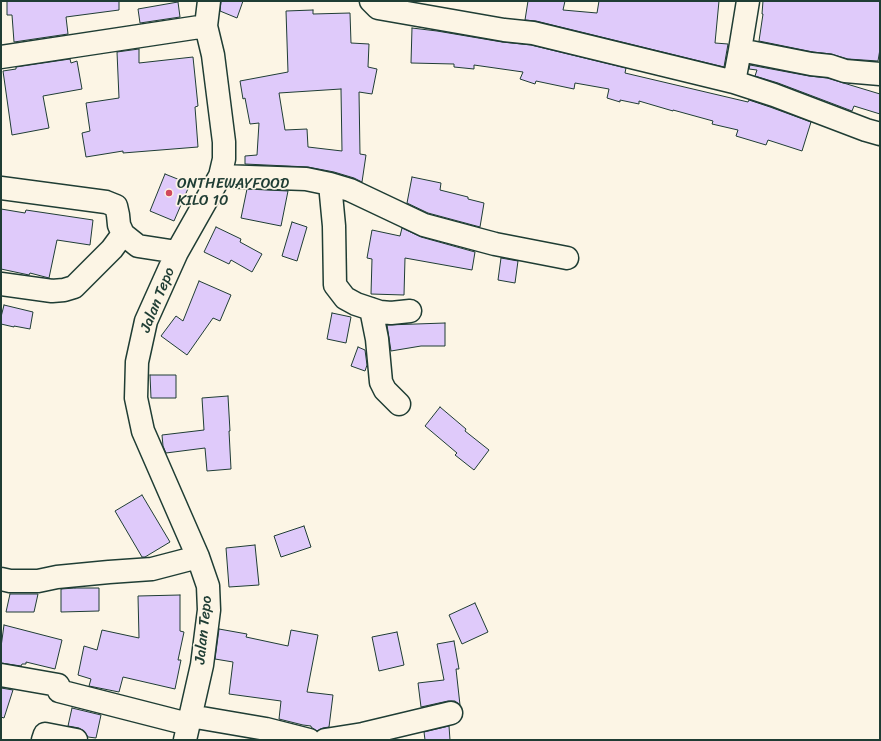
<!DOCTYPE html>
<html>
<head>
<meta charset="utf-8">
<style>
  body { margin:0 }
  #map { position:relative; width:881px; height:741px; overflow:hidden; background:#fcf5e5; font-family:Sriracha,sans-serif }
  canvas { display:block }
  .frame { position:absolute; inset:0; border:2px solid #1f3d34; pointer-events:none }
</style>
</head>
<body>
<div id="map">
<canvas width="881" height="741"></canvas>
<div class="frame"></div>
</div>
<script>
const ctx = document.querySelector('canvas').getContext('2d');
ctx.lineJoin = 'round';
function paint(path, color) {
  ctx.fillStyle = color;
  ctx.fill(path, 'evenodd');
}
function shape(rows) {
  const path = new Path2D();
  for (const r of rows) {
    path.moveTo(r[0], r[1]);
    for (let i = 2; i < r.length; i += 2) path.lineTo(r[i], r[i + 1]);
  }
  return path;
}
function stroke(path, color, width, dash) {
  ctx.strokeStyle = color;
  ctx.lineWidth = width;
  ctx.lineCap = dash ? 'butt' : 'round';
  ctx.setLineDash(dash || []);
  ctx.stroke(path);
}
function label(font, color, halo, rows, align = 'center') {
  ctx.font = font + ' Sriracha,sans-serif';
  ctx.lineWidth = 3.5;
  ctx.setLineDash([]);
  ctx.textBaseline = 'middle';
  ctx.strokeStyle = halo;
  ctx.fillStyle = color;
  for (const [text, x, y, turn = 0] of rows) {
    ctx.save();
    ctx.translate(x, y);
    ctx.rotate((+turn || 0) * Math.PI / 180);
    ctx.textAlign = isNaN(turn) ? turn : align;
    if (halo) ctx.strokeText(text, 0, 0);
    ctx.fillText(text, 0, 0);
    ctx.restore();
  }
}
const building = shape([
  [7,1,119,1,119,10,66,17,68,34,14,42,12,15,7,15,7,1],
  [221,1,243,1,237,18,220,11,221,1],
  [528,1,565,1,563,10,597,13,599,1,719,1,715,43,728,44,724,67,536,21,525,20,528,1],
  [763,1,880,1,880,49,878,61,848,59,831,54,813,52,759,41,763,14,762,14,763,1],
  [178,2,180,17,140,23,138,9,178,2],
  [313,10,313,14,350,13,351,43,369,44,368,67,377,69,372,94,359,92,360,154,366,155,362,182,354,178,334,172,308,167,245,164,245,156,257,155,259,123,250,124,245,98,243,99,240,81,288,72,286,11,313,10],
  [341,89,342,151,308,147,307,129,285,130,279,93,341,89],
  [412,28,437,31,502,42,531,45,626,68,625,73,748,102,749,100,770,107,811,122,802,151,768,140,766,145,736,136,738,130,712,124,713,121,673,110,673,111,639,101,639,104,620,100,620,102,607,98,609,89,575,83,574,89,536,81,535,84,520,79,523,72,474,65,474,69,454,67,454,64,411,63,412,28],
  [139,49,139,63,193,57,198,106,195,107,198,147,123,153,123,151,86,157,82,133,90,131,86,103,119,98,117,52,139,49],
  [70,59,71,63,77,61,82,89,43,96,49,128,12,135,3,71,16,69,16,67,70,59],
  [750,65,809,76,827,78,880,94,880,114,854,106,852,111,778,83,755,76,757,70,749,69,750,65],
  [165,174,190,184,174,221,150,211,165,174],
  [412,177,441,183,440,190,468,197,468,199,484,203,480,227,428,213,407,203,412,177],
  [247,189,288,191,281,226,241,218,247,189],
  [1,209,25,213,26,210,93,220,90,245,57,240,49,278,30,273,29,275,1,269,1,209],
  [292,222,307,227,297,261,282,256,292,222],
  [216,227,241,239,240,242,262,254,252,272,231,260,229,264,204,252,216,227],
  [402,228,421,237,475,252,472,270,405,258,404,295,371,294,372,259,367,258,372,230,400,236,402,228],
  [501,258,518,261,515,283,498,280,501,258],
  [199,281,231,295,220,321,213,318,187,355,161,336,176,316,183,321,199,281],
  [4,305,33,312,30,329,14,326,14,327,1,324,1,317,4,305],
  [332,313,351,317,346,343,327,339,332,313],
  [445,323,445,346,421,346,391,351,387,325,445,323],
  [358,347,365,350,367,365,365,371,351,366,358,347],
  [150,375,176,375,176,398,151,398,150,375],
  [228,396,230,431,229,431,231,469,207,471,205,448,166,453,163,446,162,435,204,430,202,398,228,396],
  [440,407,466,429,465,431,489,450,474,470,455,455,457,453,425,426,440,407],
  [142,495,170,542,145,557,142,557,115,511,142,495],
  [304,526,311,547,281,557,274,536,304,526],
  [255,545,259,585,229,587,226,548,255,545],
  [75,588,99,588,99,611,61,612,61,589,75,588],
  [10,594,38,594,34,612,6,612,10,594],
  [180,595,180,631,184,632,178,660,181,660,175,689,123,677,119,692,89,686,91,679,78,675,84,646,97,650,102,630,139,638,138,596,180,595],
  [475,603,488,632,462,644,449,615,475,603],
  [4,625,62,640,55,669,26,662,26,664,22,664,21,666,1,663,1,647,4,625],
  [219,629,247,634,246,637,288,646,291,630,318,635,307,692,333,695,329,727,323,728,317,731,311,727,311,726,303,725,279,719,281,701,229,694,233,662,215,659,219,629],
  [397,632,404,665,379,671,372,637,397,632],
  [454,641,459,669,456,669,460,705,455,701,448,701,421,707,418,683,444,680,437,644,454,641],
  [1,688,13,690,4,718,1,717,1,688],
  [72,708,101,715,96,738,88,737,84,731,79,728,68,726,72,708],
  [449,726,450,740,425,740,424,732,449,726]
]);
paint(building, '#dfcafa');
stroke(building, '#1f3d34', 1);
const minor = shape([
  [371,1,378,8,504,30,533,33,734,82,774,95,866,130,880,134],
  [740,50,811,64,830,66,845,71,880,74],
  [1,57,206,26],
  [734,82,740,50,748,1],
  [220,176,306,179,330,184,350,190,424,225,495,244,567,258],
  [330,184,334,226,335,285,345,298,356,304,380,312,391,313,410,311],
  [1,188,106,202,116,206,118,215,119,225,123,234,112,249,74,287,64,290,52,291,1,284],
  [123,234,138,246,177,252],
  [371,309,377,339,381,382,385,390,399,404],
  [1,579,10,581,38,581,57,577,109,572,152,569,198,557],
  [1,675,58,685,59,687,59,691,188,724],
  [190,716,266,729,309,740],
  [43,740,45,734,76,740],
  [185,740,202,665,209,610,208,586,198,557,143,431,136,398,137,362,146,321,177,252,220,176,224,159,224,142,213,55,206,26,209,1],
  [325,740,363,734,451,713]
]);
stroke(minor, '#1f3d34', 25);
stroke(minor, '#fcf5e5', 22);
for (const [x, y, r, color] of [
  [169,193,4,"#d1495b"]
]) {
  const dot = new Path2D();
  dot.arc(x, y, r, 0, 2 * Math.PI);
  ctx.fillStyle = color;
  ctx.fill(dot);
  stroke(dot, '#fcf5e5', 1.5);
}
label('15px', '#1f3d34', '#fcf5e5', [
  ["ONTHEWAYFOOD",177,184],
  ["KILO 10",177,201]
], 'left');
label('15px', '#1f3d34', '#fcf5e5', [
  ["Jalan Tepo",158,300,-68],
  ["Jalan Tepo",204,630,-84]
]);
</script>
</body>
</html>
